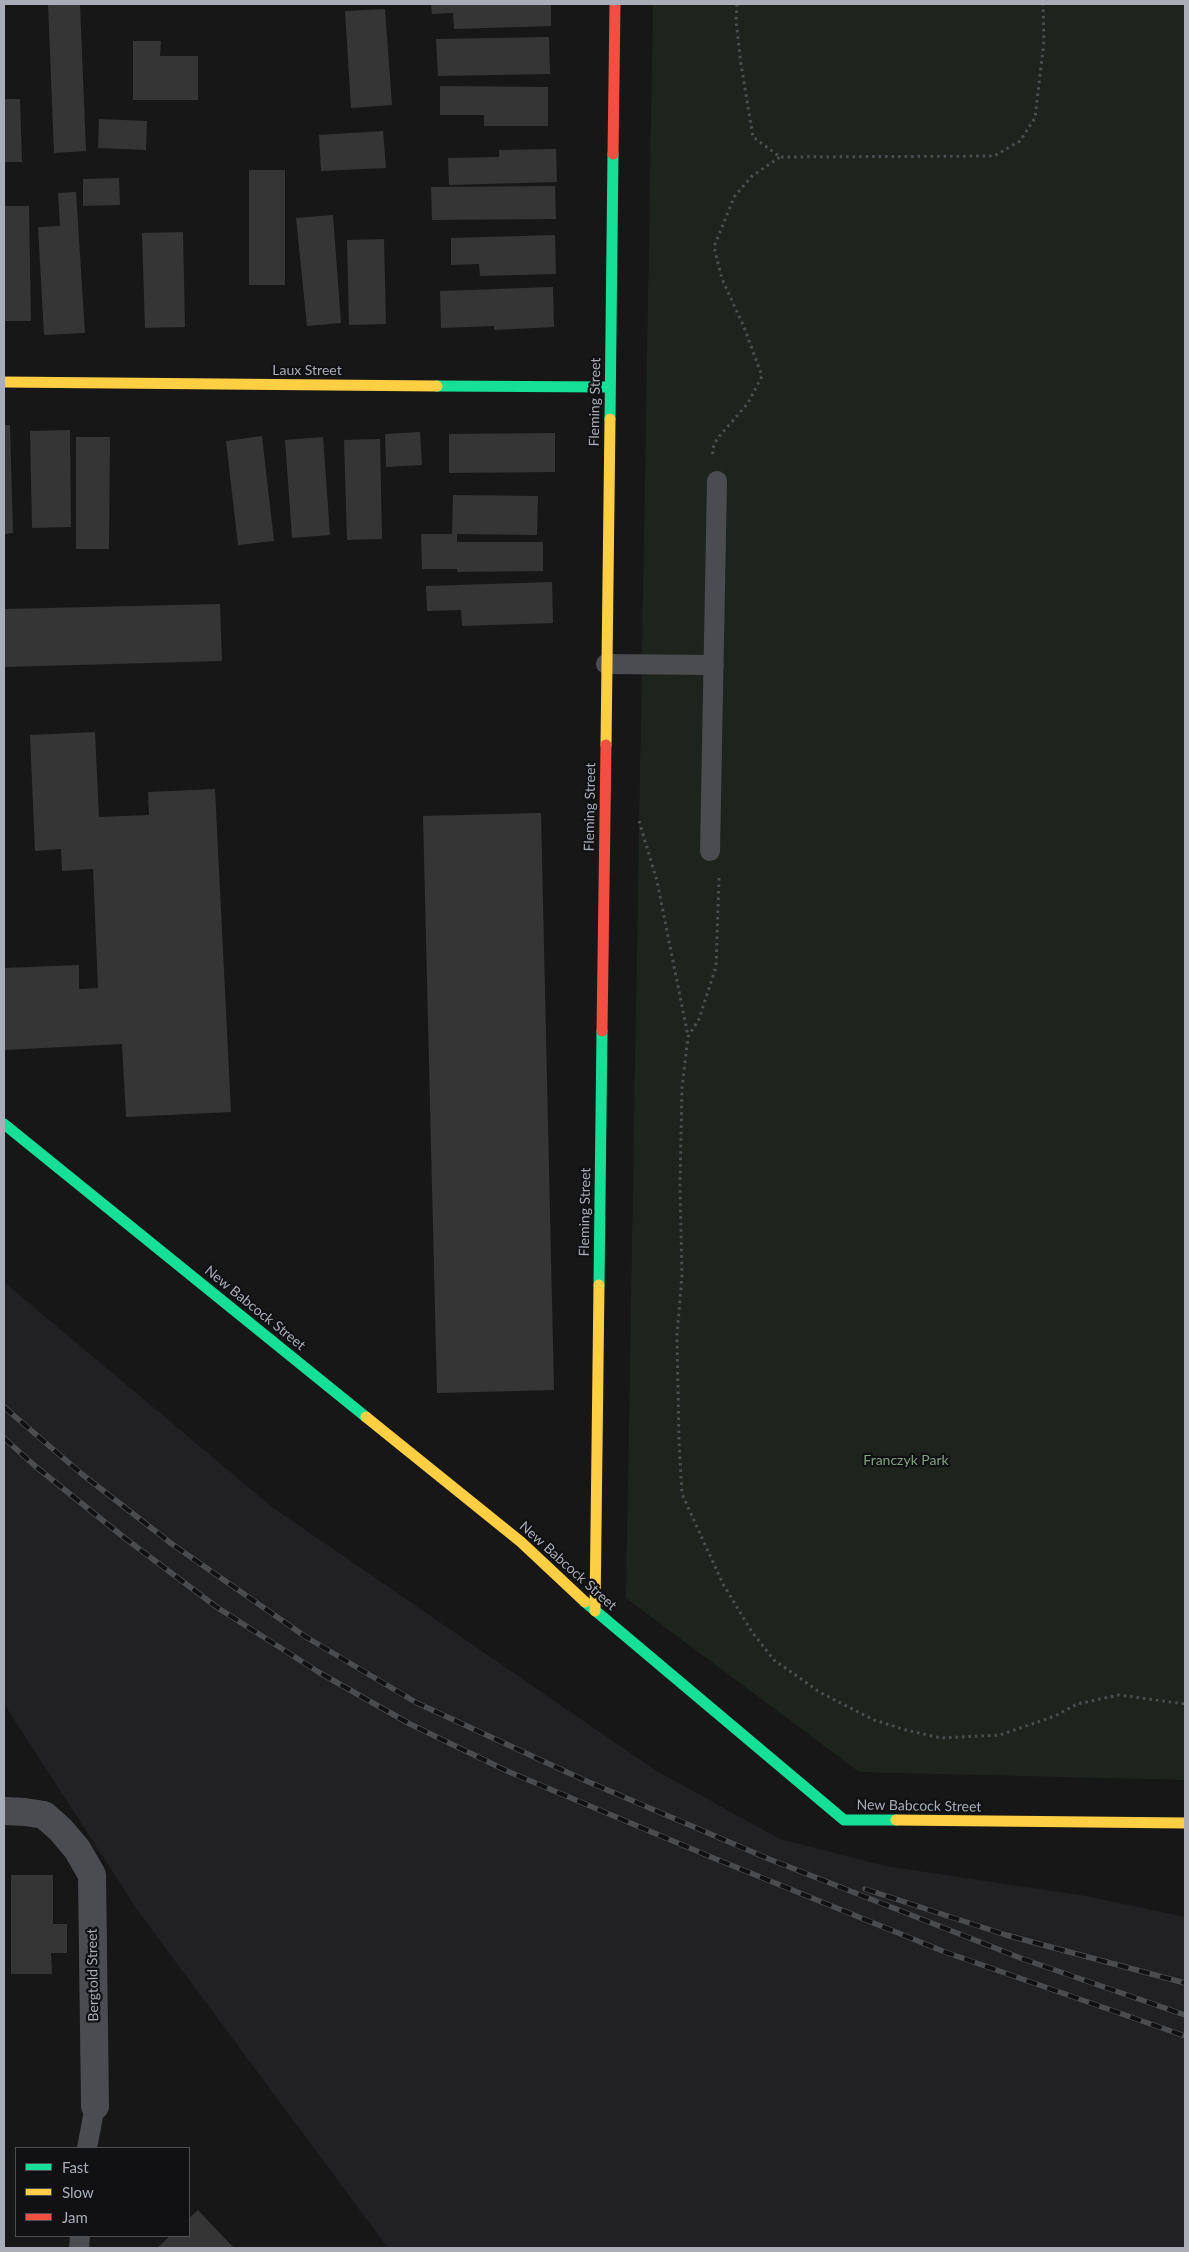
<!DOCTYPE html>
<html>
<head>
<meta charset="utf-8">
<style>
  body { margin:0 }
  #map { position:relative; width:1189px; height:2252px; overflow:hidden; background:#171717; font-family:Lato,sans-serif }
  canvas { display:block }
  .frame { position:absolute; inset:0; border:5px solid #a8adb8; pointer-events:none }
  .legend { position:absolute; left:15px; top:2147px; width:175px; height:90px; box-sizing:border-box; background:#111113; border:1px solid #4d4f55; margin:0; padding:6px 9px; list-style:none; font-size:15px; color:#a8adb8 }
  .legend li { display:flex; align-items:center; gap:10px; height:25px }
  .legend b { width:25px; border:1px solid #4d4f55 }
</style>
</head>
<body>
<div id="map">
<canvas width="1189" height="2252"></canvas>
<div class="frame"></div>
<ul class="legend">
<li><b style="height:6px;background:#16e098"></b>Fast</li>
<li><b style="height:6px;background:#ffcf43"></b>Slow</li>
<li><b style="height:6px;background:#f24e42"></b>Jam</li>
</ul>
</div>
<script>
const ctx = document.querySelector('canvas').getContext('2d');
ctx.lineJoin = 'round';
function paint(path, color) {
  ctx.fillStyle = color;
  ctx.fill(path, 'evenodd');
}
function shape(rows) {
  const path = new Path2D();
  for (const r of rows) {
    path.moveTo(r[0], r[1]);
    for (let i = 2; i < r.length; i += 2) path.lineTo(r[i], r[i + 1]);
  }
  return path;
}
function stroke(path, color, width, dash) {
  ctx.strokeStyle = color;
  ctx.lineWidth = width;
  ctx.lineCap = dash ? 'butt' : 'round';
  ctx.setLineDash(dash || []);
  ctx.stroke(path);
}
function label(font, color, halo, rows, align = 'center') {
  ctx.font = font + ' Lato,sans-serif';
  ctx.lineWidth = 4.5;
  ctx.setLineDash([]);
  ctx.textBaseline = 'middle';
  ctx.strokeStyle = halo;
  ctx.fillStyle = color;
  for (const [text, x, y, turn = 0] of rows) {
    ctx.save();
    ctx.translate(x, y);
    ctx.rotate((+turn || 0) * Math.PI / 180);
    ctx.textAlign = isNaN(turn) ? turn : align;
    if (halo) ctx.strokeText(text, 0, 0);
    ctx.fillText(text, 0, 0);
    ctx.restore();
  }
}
paint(shape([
  [4,1282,272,1507,655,1770,780,1839,885,1866,1086,1896,1185,1917,1185,2248,388,2248,138,1911,4,1704]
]), '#212123');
paint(shape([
  [653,4,1185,4,1185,1780,859,1772,626,1598]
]), '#1d241e');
paint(shape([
  [48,4,80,4,86,151,54,153],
  [431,4,551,4,551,26,454,29,453,13,432,14],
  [385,9,392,105,351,108,345,11],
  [549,37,550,74,438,76,436,39],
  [133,41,161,41,160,56,198,56,198,100,133,100],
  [440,86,548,87,548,126,484,126,484,115,440,115],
  [4,99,20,99,22,162,4,162],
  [99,119,147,121,146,150,98,148],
  [383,131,386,168,321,171,319,135],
  [556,149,557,182,449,185,448,158,499,157,499,150],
  [249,170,285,170,285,285,249,285],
  [119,178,120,205,83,206,83,179],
  [555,186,556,219,432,220,431,187],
  [76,192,85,333,44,335,38,227,60,226,58,193],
  [4,206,29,206,31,321,4,321],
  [333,215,341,323,307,326,296,218],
  [183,232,185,327,145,328,142,233],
  [555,235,556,274,480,276,479,264,451,265,451,238],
  [384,239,386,324,349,325,347,240],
  [553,287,554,327,494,330,494,326,441,328,440,291],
  [4,425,10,425,13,533,4,534],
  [70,430,71,527,32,528,30,431],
  [420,432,422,465,386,467,385,434],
  [555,433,555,472,449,473,449,434],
  [262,436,274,541,238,545,226,441],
  [76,437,110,437,109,549,76,549],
  [323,437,330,535,292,538,285,440],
  [380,439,382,539,347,540,344,440],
  [453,495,538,496,537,535,457,534,457,542,543,542,543,571,457,572,457,569,422,569,421,534,452,534],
  [552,582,553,623,462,626,461,610,427,611,426,586],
  [220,604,222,661,4,667,4,609],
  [95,732,99,817,149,815,148,792,215,789,231,1112,126,1117,122,1044,4,1050,4,968,79,965,79,989,98,988,93,869,62,871,61,849,35,851,30,735],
  [541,813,554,1390,437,1393,423,816],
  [11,1875,53,1875,53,1924,67,1924,67,1953,51,1953,52,1974,11,1974],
  [198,2210,234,2248,157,2248,170,2236,189,2236,189,2218]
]), '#353536');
stroke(shape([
  [737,4,736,21,741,64,753,137,780,157,994,156,1020,141,1035,118,1044,41,1043,4],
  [713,454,712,450,717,439,748,403,762,376,744,327,722,279,714,247,734,197,752,176,780,157],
  [639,821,657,881,688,1036],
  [719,878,716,967,699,1019,688,1037,682,1088,680,1185,682,1275,677,1335,679,1442,682,1494,723,1584,752,1632,774,1660,821,1693,874,1720,906,1730,941,1738,1000,1735,1055,1716,1077,1704,1119,1695,1185,1704]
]), '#4d4e52', 3, [2.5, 4]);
stroke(shape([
  [606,664,714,665],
  [710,851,717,481],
  [87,2148,95,2106],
  [79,2248,80,2236]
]), '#4b4c50', 20);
stroke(shape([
  [4,1811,25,1812,44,1815,60,1829,77,1849,92,1875,95,2106]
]), '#4b4c50', 28);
stroke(shape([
  [437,386,610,387],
  [610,419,613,154],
  [4,1124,366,1417],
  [599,1285,602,1031],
  [585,1602,844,1820,896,1820]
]), '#16e098', 11);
stroke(shape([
  [4,382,437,386],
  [606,745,610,419],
  [366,1417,521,1542,585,1602],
  [595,1611,599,1285],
  [896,1820,1185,1823]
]), '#ffcf43', 11);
stroke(shape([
  [613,154,615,4],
  [602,1031,606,745]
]), '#f24e42', 11);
const rail = shape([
  [4,1407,83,1475,172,1544,306,1637,417,1703,584,1780,769,1859,1023,1959,1185,2015],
  [4,1438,35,1466,126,1539,218,1608,320,1673,410,1724,507,1771,711,1857,945,1952,1185,2036],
  [865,1889,1006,1935,1185,1983]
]);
stroke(rail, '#4b4c4f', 5.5);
stroke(rail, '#111113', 4, [11]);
label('14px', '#a8adb8', '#111113', [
  ["Laux Street",307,370],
  ["Fleming Street",595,402,-89],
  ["Fleming Street",590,807,-89],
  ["Fleming Street",585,1212,-89],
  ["New Babcock Street",255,1308,39],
  ["New Babcock Street",568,1566,42],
  ["New Babcock Street",919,1806,1],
  ["Bergtold Street",93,1975,-91]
]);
label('14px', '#7fa381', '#111113', [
  ["Franczyk Park",906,1460]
]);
</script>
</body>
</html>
